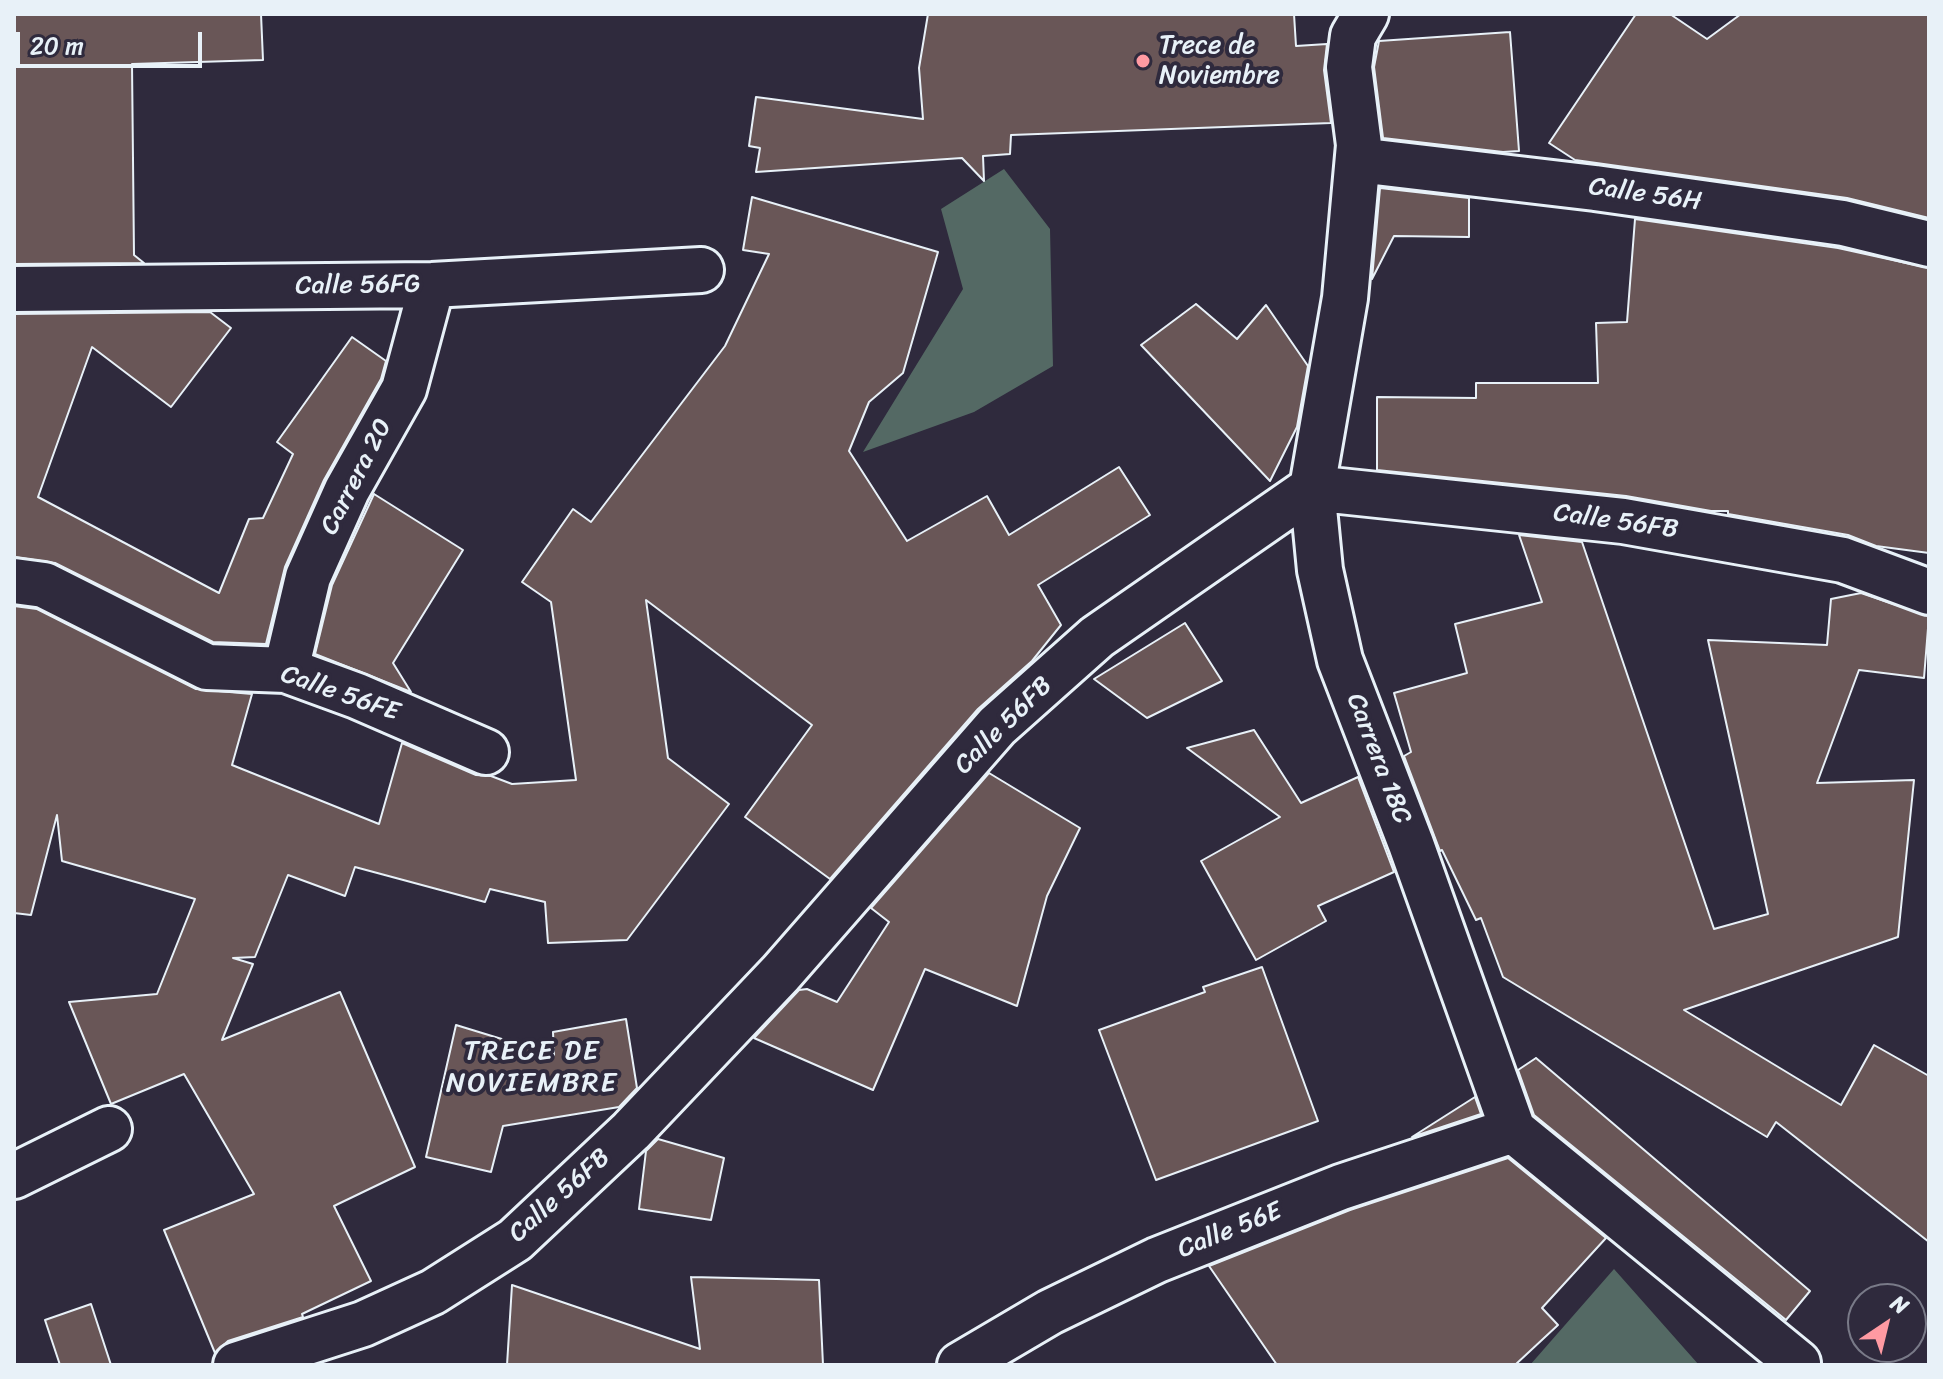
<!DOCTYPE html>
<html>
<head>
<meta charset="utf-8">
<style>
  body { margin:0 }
  #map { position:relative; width:1943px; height:1379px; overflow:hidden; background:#2f2a3d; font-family:Sriracha,sans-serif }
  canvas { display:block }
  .frame { position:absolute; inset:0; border:16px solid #e8f1f8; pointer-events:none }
  .north { position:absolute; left:1847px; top:1283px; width:80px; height:80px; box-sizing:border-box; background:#2f2a3d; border:2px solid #797a88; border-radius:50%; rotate:35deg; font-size:22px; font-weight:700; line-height:32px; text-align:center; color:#e8f1f8 }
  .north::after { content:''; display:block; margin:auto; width:28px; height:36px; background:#ff9aa2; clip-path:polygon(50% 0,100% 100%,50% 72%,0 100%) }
  .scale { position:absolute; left:16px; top:32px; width:186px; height:36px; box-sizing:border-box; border:4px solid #e8f1f8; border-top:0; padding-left:10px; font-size:24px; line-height:28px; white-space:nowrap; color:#e8f1f8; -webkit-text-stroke:6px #2f2a3d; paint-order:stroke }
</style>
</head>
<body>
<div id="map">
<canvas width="1943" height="1379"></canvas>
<div class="frame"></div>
<div class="north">N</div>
<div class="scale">20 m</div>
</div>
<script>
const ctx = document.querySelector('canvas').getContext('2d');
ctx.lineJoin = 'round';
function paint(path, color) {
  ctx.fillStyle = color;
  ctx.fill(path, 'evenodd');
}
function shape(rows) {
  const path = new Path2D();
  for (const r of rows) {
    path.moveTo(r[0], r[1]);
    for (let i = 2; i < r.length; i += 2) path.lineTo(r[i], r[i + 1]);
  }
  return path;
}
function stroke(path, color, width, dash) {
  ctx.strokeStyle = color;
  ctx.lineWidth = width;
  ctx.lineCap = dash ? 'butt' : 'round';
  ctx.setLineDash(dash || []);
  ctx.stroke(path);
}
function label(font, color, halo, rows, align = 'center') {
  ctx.font = font + ' Sriracha,sans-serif';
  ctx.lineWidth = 8;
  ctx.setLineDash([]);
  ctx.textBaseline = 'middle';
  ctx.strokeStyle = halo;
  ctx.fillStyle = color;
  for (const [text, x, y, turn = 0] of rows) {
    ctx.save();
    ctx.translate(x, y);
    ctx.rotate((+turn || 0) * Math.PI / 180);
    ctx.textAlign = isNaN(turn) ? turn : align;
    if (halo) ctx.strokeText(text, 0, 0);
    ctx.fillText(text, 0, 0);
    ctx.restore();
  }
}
paint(shape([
  [1004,169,1050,229,1053,366,974,412,863,452,963,289,941,209],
  [1614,1269,1699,1365,1530,1365]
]), '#546964');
const building = shape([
  [14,14,261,14,263,60,132,64,134,255,144,263,14,264,14,14],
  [928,14,1294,14,1296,46,1327,44,1324,70,1331,123,1011,135,1010,154,983,156,984,181,962,158,756,172,760,148,749,146,756,97,923,119,919,68,928,14],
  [1636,14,1670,14,1707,39,1741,14,1929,14,1929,218,1847,198,1575,160,1549,143,1636,14],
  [1510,32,1519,151,1503,152,1383,138,1374,67,1379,41,1510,32],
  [1380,188,1469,198,1469,237,1394,236,1372,279,1380,188],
  [752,197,938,252,903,373,869,402,849,451,907,541,987,496,1009,535,1119,467,1150,515,1038,585,1061,625,1032,661,978,709,830,879,745,817,812,725,646,600,668,758,729,804,627,940,548,943,545,902,490,889,485,902,355,867,345,896,288,875,255,957,233,958,253,964,222,1040,340,992,415,1167,334,1206,371,1281,302,1314,303,1317,228,1341,215,1353,164,1230,254,1194,184,1074,111,1104,69,1002,157,994,195,899,62,861,57,815,31,915,14,913,14,606,37,609,196,689,252,694,232,765,379,824,402,743,476,775,491,776,512,784,576,780,551,602,522,582,573,509,591,522,725,346,769,254,743,250,752,197],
  [1635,219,1838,248,1929,268,1929,553,1876,546,1848,535,1728,514,1728,511,1711,511,1626,496,1377,470,1377,397,1476,398,1476,383,1598,383,1596,323,1627,322,1635,219],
  [1196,304,1237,339,1266,305,1308,366,1297,427,1270,481,1141,345,1196,304],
  [210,312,231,328,171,407,92,347,38,497,219,593,249,519,263,518,293,454,277,442,352,337,386,361,381,379,324,480,285,567,266,644,213,642,55,563,14,557,14,314,210,312],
  [374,494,463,550,393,663,411,692,315,654,332,585,374,494],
  [1519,535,1582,542,1714,929,1768,914,1708,640,1827,645,1831,599,1861,593,1929,616,1924,678,1859,670,1817,783,1914,780,1898,937,1684,1010,1841,1105,1874,1045,1929,1076,1929,1242,1776,1122,1767,1137,1503,977,1481,918,1476,920,1442,850,1440,851,1404,756,1411,752,1394,693,1467,673,1455,624,1542,602,1519,535],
  [1185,623,1222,681,1147,718,1094,679,1185,623],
  [1254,730,1301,803,1358,777,1394,872,1318,906,1326,921,1256,960,1201,861,1280,817,1187,748,1254,730],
  [989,773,1080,828,1047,896,1017,1006,925,969,873,1090,754,1038,799,990,807,989,837,1002,889,922,871,908,989,773],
  [1262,967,1318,1121,1156,1180,1099,1030,1205,992,1203,987,1262,967],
  [626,1019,637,1088,619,1107,503,1126,491,1172,426,1157,456,1025,554,1055,553,1032,626,1019],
  [1536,1058,1810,1291,1786,1320,1534,1115,1518,1070,1536,1058],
  [1475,1097,1481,1114,1412,1137,1475,1097],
  [658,1139,724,1158,711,1220,639,1209,646,1151,658,1139],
  [1508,1158,1606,1238,1542,1308,1558,1325,1515,1365,1277,1365,1209,1266,1350,1210,1508,1158],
  [691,1277,819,1280,823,1365,507,1365,512,1285,700,1349,691,1277],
  [91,1304,111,1365,60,1365,45,1320,91,1304]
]);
paint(building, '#695657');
stroke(building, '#e8f1f8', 2);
const minor = shape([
  [1366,14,1353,36,1349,67,1359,145,1345,298,1312,488,1320,570,1340,660,1411,844,1513,1130,1798,1363],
  [1358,160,1595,188,1843,223,1929,244],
  [14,289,432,285,701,270],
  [14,581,44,585,207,667,286,670,357,696,486,752],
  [286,670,308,577,347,490,404,389,432,285],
  [14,1176,109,1129],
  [236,1365,363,1324,433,1292,515,1240,631,1131,781,973,997,726,1097,637,1312,488,1623,521,1843,560,1929,592],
  [960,1365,1050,1312,1157,1260,1341,1187,1513,1130]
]);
stroke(minor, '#e8f1f8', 50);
stroke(minor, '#2f2a3d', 44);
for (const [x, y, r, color] of [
  [1143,61,8,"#ff9aa2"]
]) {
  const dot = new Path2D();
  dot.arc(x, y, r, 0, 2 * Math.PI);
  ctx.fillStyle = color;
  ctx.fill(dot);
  stroke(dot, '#2f2a3d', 3);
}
label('26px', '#e8f1f8', '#2f2a3d', [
  ["Trece de",1159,46],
  ["Noviembre",1159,76]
], 'left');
label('26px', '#e8f1f8', '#2f2a3d', [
  ["Calle 56H",1645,195,8],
  ["Calle 56FG",358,286,-1],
  ["Carrera 20",357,477,-63],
  ["Calle 56FB",1616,522,8],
  ["Calle 56FE",340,694,19],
  ["Calle 56FB",1004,726,-45],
  ["Carrera 18C",1378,759,69],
  ["Calle 56FB",560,1196,-42],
  ["Calle 56E",1230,1231,-22]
]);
ctx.letterSpacing = '2px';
label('28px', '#e8f1f8', '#2f2a3d', [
  ["TRECE DE",532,1052],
  ["NOVIEMBRE",532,1084]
]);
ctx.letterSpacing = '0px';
</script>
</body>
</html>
